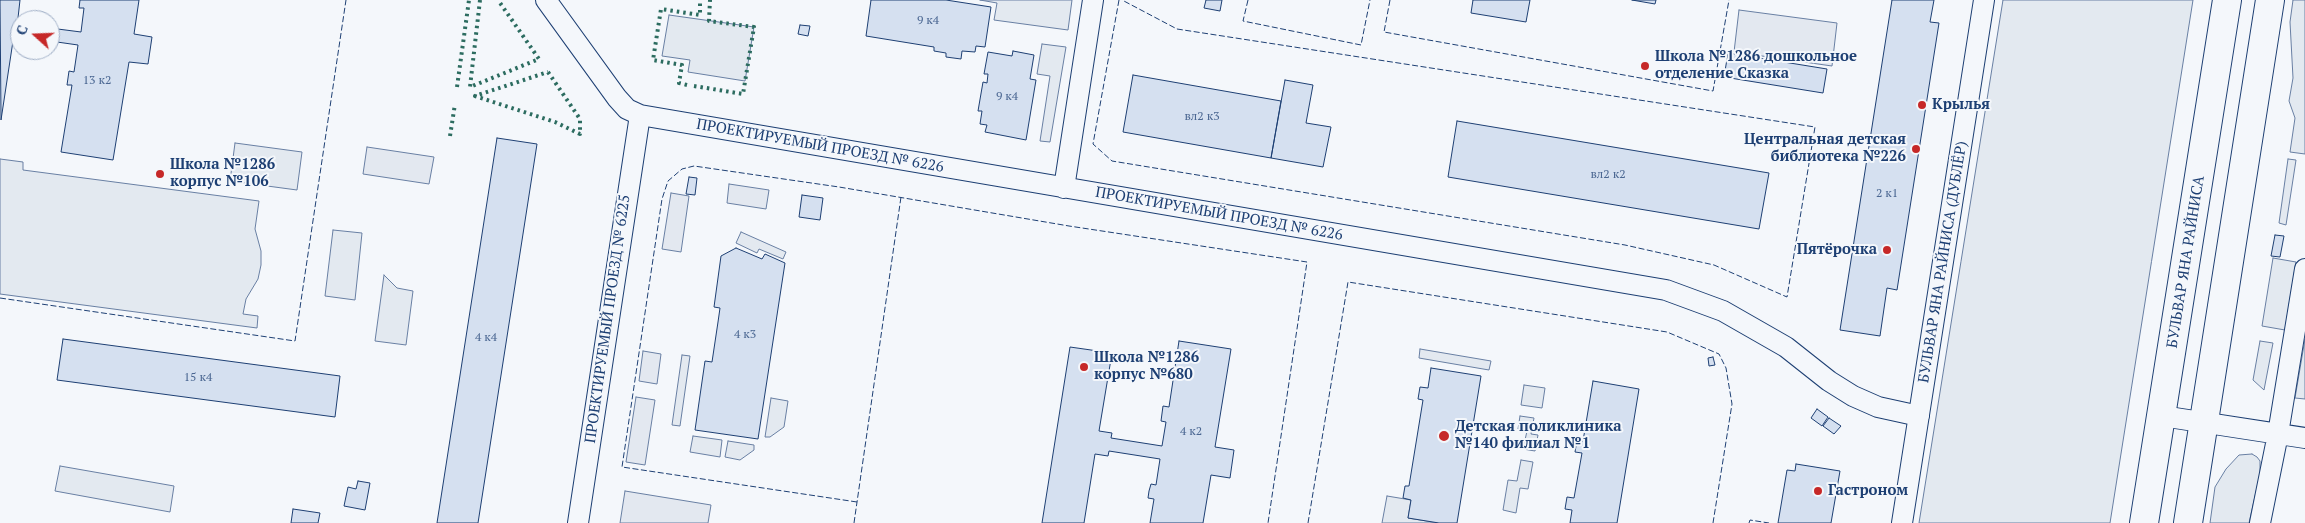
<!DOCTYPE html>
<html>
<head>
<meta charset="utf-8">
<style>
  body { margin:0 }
  #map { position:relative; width:2305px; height:523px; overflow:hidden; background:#f4f7fb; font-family:"PT Serif",serif }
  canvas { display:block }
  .north { position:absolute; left:10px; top:10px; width:50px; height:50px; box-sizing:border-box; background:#f4f7fb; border:1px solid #9eadc5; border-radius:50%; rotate:290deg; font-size:14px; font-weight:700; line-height:20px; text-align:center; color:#1d3f73 }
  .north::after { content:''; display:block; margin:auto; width:18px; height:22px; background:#c62828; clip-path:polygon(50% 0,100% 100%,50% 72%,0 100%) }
</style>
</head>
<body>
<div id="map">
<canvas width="2305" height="523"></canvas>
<div class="north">С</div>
</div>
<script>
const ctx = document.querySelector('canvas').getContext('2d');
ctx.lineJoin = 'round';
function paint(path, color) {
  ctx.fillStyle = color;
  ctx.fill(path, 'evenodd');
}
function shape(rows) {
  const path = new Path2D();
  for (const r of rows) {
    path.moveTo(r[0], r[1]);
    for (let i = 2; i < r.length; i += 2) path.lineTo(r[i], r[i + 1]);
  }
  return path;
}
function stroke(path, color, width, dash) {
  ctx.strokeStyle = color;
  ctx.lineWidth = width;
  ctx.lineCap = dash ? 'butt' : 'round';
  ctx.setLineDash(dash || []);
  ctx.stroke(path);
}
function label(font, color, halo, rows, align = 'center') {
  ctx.font = font + ' "PT Serif",serif';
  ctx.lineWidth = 4;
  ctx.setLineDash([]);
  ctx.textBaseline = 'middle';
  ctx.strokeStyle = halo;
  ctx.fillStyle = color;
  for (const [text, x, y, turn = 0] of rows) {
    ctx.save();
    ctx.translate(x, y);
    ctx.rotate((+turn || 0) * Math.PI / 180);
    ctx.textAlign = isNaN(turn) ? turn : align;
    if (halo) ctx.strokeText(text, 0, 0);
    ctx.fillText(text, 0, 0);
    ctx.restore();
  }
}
const green = shape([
  [980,0,1072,0,1068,30,994,20,997,3,980,0],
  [2003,0,2193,0,2110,523,1919,523,2003,0],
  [2293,0,2305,0,2305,154,2290,152,2295,118,2289,101,2293,78,2290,22,2293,0],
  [669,15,754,27,745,81,688,72,690,60,662,56,669,15],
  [1042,44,1066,47,1050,142,1040,141,1050,76,1037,74,1042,44],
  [235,143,302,152,297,190,230,181,235,143],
  [0,159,23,162,23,170,259,201,255,229,261,251,261,265,258,279,246,299,243,314,258,316,257,328,0,294,0,159],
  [2288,159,2296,160,2286,225,2279,223,2288,159],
  [333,230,362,233,355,300,325,296,333,230],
  [741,232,786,252,783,259,759,249,757,253,736,243,741,232],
  [2273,258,2296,262,2285,330,2262,326,2273,258],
  [384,275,397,288,413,291,406,345,375,341,384,275],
  [2305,339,2305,399,2295,398,2305,339],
  [2260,341,2273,343,2264,390,2253,380,2260,341],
  [1420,349,1491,361,1489,370,1419,358,1420,349],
  [682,355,690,356,680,426,672,425,682,355],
  [1524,385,1545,388,1542,408,1521,405,1524,385],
  [771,398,788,401,784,427,770,437,765,437,771,398],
  [1520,416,1534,418,1531,434,1538,435,1535,451,1523,449,1527,431,1518,429,1520,416],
  [693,436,722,440,720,457,690,452,693,436],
  [728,441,754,445,754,450,740,460,725,457,728,441],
  [2252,454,2257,457,2260,461,2260,474,2249,523,2210,523,2215,487,2226,469,2239,455,2252,454],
  [1521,460,1533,462,1528,489,1520,488,1516,513,1503,510,1508,480,1517,481,1521,460],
  [60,466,174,486,170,512,55,491,60,466],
  [1387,496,1411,500,1408,518,1439,523,1382,523,1387,496]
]);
paint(green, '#e3e9f0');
stroke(green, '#687fa3', 1);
const parking = shape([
  [1739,10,1837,23,1832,66,1734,52,1739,10],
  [367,147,434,157,429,184,363,174,367,147],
  [729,184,769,190,766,209,727,203,729,184],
  [671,193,689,196,681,252,662,249,671,193],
  [643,351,661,354,657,384,639,381,643,351],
  [636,397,655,400,645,465,626,462,636,397],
  [625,491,711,505,708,523,620,523,625,491]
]);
paint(parking, '#e3e8f0');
stroke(parking, '#687fa3', 1);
const building = shape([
  [0,0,20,0,18,18,30,20,20,20,20,42,13,41,1,120,0,0],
  [80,0,139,0,134,34,152,37,148,64,129,62,113,160,61,152,72,85,67,85,69,71,74,72,78,45,50,41,50,28,81,32,84,8,79,8,80,0],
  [871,0,946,0,991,7,985,47,976,46,975,52,962,51,961,59,946,57,946,53,934,51,934,47,866,36,871,0],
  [1206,0,1222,0,1220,11,1204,8,1206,0],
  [1473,0,1530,0,1526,22,1471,13,1473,0],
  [1632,0,1656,0,1655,4,1632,0],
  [1892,0,1934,0,1930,22,1939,23,1897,290,1887,288,1880,336,1840,330,1892,0],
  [800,25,810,26,808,36,798,34,800,25],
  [1013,51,1034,55,1030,79,1036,80,1026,140,985,132,987,125,980,124,982,111,978,111,983,82,987,83,988,74,984,74,988,52,1012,56,1013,51],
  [1728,53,1827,69,1823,93,1724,77,1728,53],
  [1133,75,1281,101,1271,158,1123,132,1133,75],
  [1285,80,1313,85,1306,123,1331,127,1323,167,1271,158,1285,80],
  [1457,121,1769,173,1759,229,1448,177,1457,121],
  [497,138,537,144,478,523,437,523,497,138],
  [689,177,697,178,695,195,686,194,689,177],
  [802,195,823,198,820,220,799,217,802,195],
  [2275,235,2284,236,2280,257,2271,256,2275,235],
  [736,248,762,259,765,254,785,263,758,439,695,430,705,361,712,362,718,322,720,308,714,307,721,256,736,248],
  [63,339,340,376,335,417,57,380,63,339],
  [1179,341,1231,349,1215,447,1234,450,1230,478,1211,475,1203,523,1150,523,1154,499,1148,498,1149,491,1151,484,1156,485,1160,459,1109,451,1108,456,1095,454,1084,523,1042,523,1070,347,1112,353,1099,431,1112,433,1111,438,1162,446,1166,422,1161,421,1163,406,1169,407,1179,341],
  [1713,357,1715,365,1709,366,1708,358,1713,357],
  [1431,368,1481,376,1457,523,1439,523,1408,518,1411,500,1403,498,1405,486,1409,486,1423,400,1418,399,1420,387,1428,388,1431,368],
  [1593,381,1639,389,1617,523,1570,523,1572,510,1565,509,1567,497,1574,498,1582,453,1575,452,1577,440,1583,441,1593,381],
  [1817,409,1828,417,1822,426,1811,418,1817,409],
  [1829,418,1841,426,1834,434,1823,426,1829,418],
  [1796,464,1840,471,1831,523,1778,523,1787,470,1795,471,1796,464],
  [358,481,370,483,365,510,344,506,348,487,356,489,358,481],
  [293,509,320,513,318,523,291,523,293,509]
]);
paint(building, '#d5e0f0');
stroke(building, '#1d3f73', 1);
const minor = shape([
  [546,0,617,98,627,109,640,115,1666,290,1723,311,1786,347,1829,381,1853,396,1878,407,1919,416],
  [1064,188,1093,0],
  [2162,416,2305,438],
  [578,523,640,115],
  [1902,523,1984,0],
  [2260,523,2278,434,2305,269]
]);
const secondary = shape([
  [2144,523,2227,0],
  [2188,523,2270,0]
]);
stroke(minor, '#1d3f73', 22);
stroke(secondary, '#1d3f73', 30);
stroke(minor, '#f4f7fb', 20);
stroke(secondary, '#f4f7fb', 28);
stroke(shape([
  [480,0,470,87,539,59,498,0],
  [548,72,580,119,580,134,555,122,475,96,548,72],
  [687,85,679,83,682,65,653,60,661,9,700,15,700,0],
  [694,86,743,94,754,27,709,21,710,0],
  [457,87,469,0],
  [450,136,455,104]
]), '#2c6c60', 4, [2.5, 4]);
stroke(shape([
  [1119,0,1093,144,1112,161,1625,245,1714,265,1787,297,1815,127,1177,29,1122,0],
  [1248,0,1243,21,1361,45,1370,0],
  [1390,0,1384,32,1713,91,1729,0],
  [0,298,295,341,346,0],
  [857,502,622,467,662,199,668,181,682,169,694,166,839,187,1069,226,1307,262,1268,523],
  [854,523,901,197],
  [1308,523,1348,282,1667,332,1719,354,1726,368,1732,404,1713,523],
  [1749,523,1750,520,1769,523]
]), '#1d3f73', 1, [6, 2.5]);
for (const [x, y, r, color] of [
  [1645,66,5,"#c62828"],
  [1922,105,5,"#c62828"],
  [1916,149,5,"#c62828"],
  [160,174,5,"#c62828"],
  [1887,250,5,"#c62828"],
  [1084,367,5,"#c62828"],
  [1444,436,6,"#c62828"],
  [1818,491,5,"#c62828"]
]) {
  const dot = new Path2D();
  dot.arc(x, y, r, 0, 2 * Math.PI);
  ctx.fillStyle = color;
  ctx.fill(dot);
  stroke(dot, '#f4f7fb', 2);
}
label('12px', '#4b6792', null, [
  ["9 к4",928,21],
  ["13 к2",97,81],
  ["9 к4",1007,97],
  ["вл2 к3",1202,117],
  ["вл2 к2",1608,175],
  ["2 к1",1887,194],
  ["4 к3",745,335],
  ["4 к4",486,338],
  ["15 к4",198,378],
  ["4 к2",1191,432]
]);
label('bold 15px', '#1d3f73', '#f4f7fb', [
  ["Школа №1286 дошкольное",1655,57],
  ["отделение Сказка",1655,74],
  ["Крылья",1932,105],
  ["Центральная детская",1906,140,"right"],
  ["библиотека №226",1906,157,"right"],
  ["Школа №1286",170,165],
  ["корпус №106",170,182],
  ["Пятёрочка",1877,250,"right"],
  ["Школа №1286",1094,358],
  ["корпус №680",1094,375],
  ["Детская поликлиника",1455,427],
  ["№140 филиал №1",1455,444],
  ["Гастроном",1828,491]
], 'left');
label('15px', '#1d3f73', '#f4f7fb', [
  ["ПРОЕКТИРУЕМЫЙ ПРОЕЗД № 6226",820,146,10],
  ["ПРОЕКТИРУЕМЫЙ ПРОЕЗД № 6226",1219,214,10],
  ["БУЛЬВАР ЯНА РАЙНИСА (ДУБЛЁР)",1943,262,-81],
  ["БУЛЬВАР ЯНА РАЙНИСА",2186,262,-81],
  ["ПРОЕКТИРУЕМЫЙ ПРОЕЗД № 6225",608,319,-82]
]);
</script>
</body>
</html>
